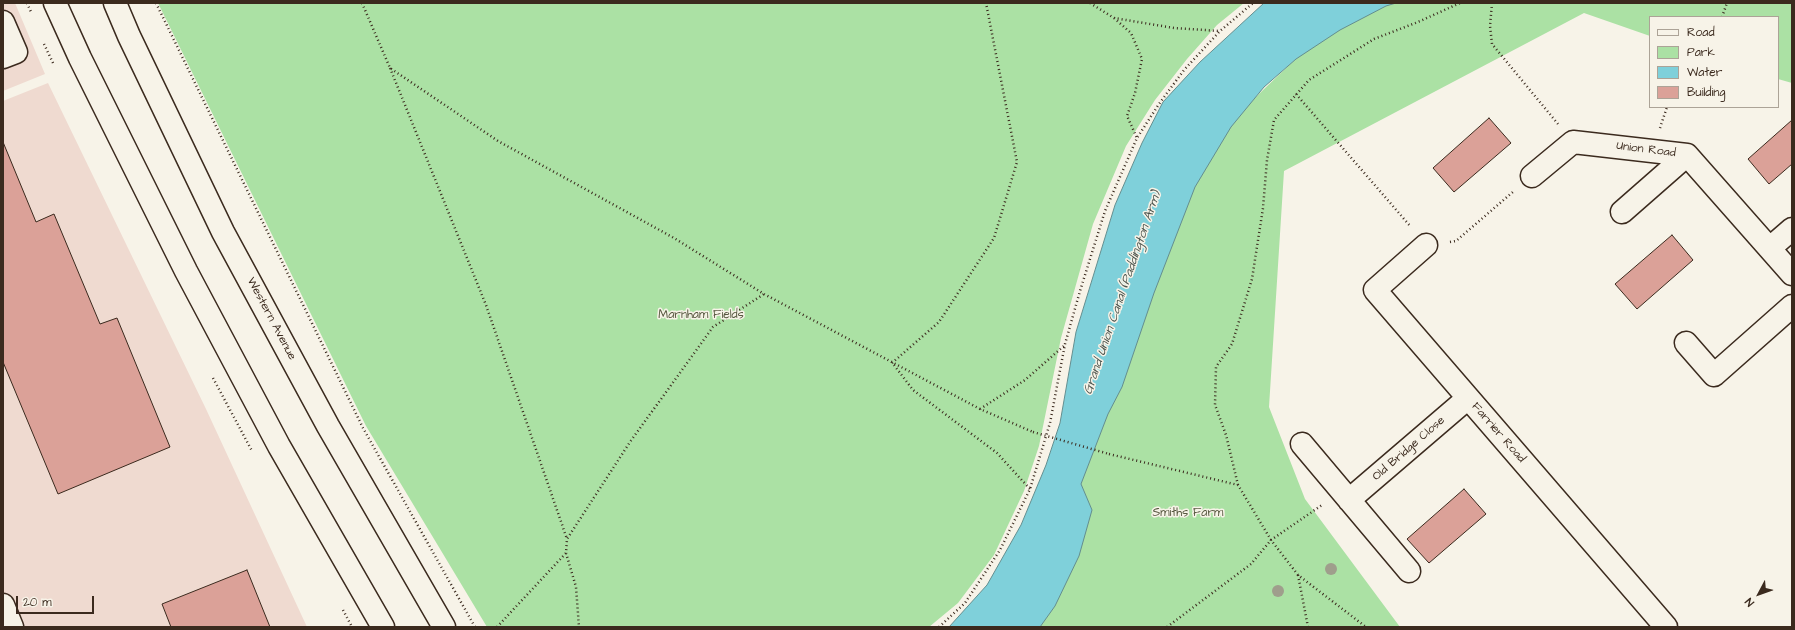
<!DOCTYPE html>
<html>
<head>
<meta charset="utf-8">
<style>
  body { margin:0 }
  #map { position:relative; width:1795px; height:630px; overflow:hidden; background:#f7f3e8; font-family:"Architects Daughter",sans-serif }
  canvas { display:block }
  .frame { position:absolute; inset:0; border:4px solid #3b2a1e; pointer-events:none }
  .legend { position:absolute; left:1649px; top:16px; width:130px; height:92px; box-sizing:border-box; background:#f7f3e8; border:1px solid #aca397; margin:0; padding:5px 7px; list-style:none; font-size:12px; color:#3b2a1e }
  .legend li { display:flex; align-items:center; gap:8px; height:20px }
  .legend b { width:20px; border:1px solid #aca397 }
  .north { position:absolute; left:1739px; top:574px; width:40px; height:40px; -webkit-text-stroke:3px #f7f3e8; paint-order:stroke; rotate:229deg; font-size:11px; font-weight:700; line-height:16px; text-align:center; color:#3b2a1e }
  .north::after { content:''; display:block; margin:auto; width:14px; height:18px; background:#3b2a1e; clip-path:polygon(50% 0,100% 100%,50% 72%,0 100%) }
  .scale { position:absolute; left:16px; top:596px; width:78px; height:18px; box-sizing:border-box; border:2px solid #3b2a1e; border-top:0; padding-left:5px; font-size:12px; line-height:14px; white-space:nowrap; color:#3b2a1e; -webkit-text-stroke:3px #f7f3e8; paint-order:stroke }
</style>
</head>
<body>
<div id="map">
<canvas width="1795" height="630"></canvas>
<div class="frame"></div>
<ul class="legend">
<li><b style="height:5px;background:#f7f3e8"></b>Road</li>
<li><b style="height:11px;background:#abe1a4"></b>Park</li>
<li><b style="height:11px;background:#7fd0da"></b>Water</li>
<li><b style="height:11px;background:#dba198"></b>Building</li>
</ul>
<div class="north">N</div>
<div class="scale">20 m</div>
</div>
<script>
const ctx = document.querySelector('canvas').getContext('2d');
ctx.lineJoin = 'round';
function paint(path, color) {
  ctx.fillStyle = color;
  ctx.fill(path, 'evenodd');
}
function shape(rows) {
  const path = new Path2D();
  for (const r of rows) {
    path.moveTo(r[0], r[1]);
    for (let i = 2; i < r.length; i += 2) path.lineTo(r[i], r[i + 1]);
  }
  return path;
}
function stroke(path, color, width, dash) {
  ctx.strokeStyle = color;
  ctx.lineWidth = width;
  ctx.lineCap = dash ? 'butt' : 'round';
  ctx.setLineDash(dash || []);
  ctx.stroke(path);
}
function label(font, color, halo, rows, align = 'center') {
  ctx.font = font + ' "Architects Daughter",sans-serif';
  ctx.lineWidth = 3;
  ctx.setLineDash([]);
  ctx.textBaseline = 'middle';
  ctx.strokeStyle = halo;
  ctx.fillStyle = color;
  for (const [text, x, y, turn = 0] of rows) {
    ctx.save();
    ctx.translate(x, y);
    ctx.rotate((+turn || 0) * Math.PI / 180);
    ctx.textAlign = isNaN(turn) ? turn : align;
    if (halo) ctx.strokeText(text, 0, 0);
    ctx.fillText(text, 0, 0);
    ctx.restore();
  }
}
paint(shape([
  [3,3,15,3,45,74,3,91],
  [48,83,206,409,307,627,3,627,3,101]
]), '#efdad0');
paint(shape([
  [158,3,1244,3,1217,25,1187,59,1155,100,1126,146,1093,224,1061,338,1039,446,1024,491,994,555,958,603,929,627,487,627,366,426],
  [1387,3,1792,3,1792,83,1778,79,1778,17,1650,17,1650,36,1584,13,1284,171,1269,407,1305,499,1400,627,1033,627,1081,469,1212,139,1334,22]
]), '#abe1a4');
const water = shape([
  [1264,3,1396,3,1386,6,1340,30,1296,59,1264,87,1231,127,1195,187,1154,293,1122,387,1108,414,1081,484,1092,510,1079,556,1055,606,1040,627,949,627,987,585,1021,525,1046,465,1060,423,1076,332,1115,205,1142,143,1163,102,1200,62,1264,3]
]);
paint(water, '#7fd0da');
stroke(water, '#648e8f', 1);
const building = shape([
  [1489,118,1511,143,1454,192,1433,168,1489,118],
  [1792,120,1792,164,1769,184,1748,159,1792,120],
  [3,142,36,222,54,214,100,324,117,318,170,447,58,494,3,362,3,142],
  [1672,235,1693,260,1637,309,1615,284,1672,235],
  [1464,489,1486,514,1429,563,1407,539,1464,489],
  [247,570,270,627,171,627,162,604,247,570]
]);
paint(building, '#dba198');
stroke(building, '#3b2a1e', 1);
const minor = shape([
  [3,22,16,52,3,57],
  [1532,176,1573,142,1687,155,1792,274],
  [1622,212,1687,155],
  [1426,245,1375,290,1666,627],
  [1770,248,1792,229],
  [1686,343,1714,375,1792,306],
  [1302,444,1409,571],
  [1349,500,1468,398],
  [3,605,12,627]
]);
const highway = shape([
  [55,3,80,58,186,271,279,446,383,627],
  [115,3,129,36,223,232,328,426,444,627]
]);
stroke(minor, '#3b2a1e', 25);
stroke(highway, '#3b2a1e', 25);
stroke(shape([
  [27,3,31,12],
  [156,3,363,428,475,627],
  [362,3,390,68,498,141,674,238,764,294,980,409,1033,432],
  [1090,3,1114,18,1174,28,1219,31],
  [1492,3,1490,26,1492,44,1558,124],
  [1722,17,1727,3],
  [1114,18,1131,33,1142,59,1135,93,1127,116,1137,138],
  [44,44,54,65],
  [390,68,486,305,567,539],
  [1296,94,1411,227],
  [1660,128,1667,107],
  [1450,242,1456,241,1514,191],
  [892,363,939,322,994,238,1017,162,986,3],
  [894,365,913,390,997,453,1030,489],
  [213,378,252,451],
  [980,409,1025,380,1065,345],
  [1109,454,1238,485,1271,540,1298,575,1366,627],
  [1238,485,1226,435,1215,405,1216,367,1232,344,1252,279,1263,208,1267,160,1274,120,1309,80,1374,39,1418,22,1460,3],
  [566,553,576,587,579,627],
  [1298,575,1308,627],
  [343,610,352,627],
  [497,627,566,553,567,539,630,442,713,327,764,294],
  [939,627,965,603,1000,550,1030,489,1050,423,1065,344,1080,291,1105,211,1137,138,1159,104,1184,70,1220,31,1253,3],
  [1167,627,1251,564,1271,540,1322,505]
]), '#3b2a1e', 2.5, [1, 3]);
stroke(minor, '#f7f3e8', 22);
stroke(highway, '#f7f3e8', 22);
stroke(shape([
  [1033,432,1109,454]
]), '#3b2a1e', 2.5, [1, 3]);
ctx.fillStyle = '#9f9e8c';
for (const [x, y] of [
  [1331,569],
  [1278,591]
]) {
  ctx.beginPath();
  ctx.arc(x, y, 6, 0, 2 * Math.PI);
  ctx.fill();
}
label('12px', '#3b2a1e', '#f7f3e8', [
  ["Union Road",1646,150,7],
  ["Western Avenue",271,319,62],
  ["Farrier Road",1498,433,49],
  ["Old Bridge Close",1409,449,-41]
]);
label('12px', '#575840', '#f7f3e8', [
  ["Marnham Fields",701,315],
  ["Smiths Farm",1188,513]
]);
label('italic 13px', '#4c544d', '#f7f3e8', [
  ["Grand Union Canal (Paddington Arm)",1123,293,-71]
]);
</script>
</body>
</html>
